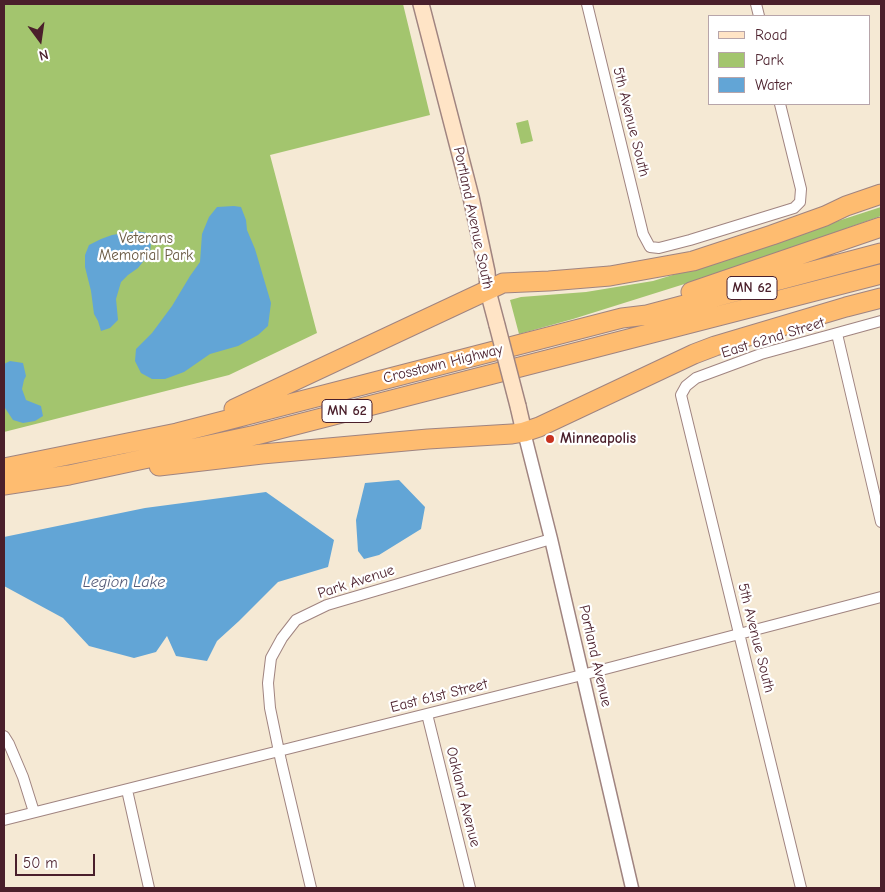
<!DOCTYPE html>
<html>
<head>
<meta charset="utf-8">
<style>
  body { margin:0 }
  #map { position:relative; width:885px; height:892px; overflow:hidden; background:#f5e9d4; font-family:"Comic Neue",sans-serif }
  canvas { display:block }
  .frame { position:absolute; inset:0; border:5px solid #4a1f2b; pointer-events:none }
  .legend { position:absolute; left:708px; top:15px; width:162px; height:90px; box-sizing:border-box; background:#fff; border:1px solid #b7a5aa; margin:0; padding:6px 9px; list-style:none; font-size:15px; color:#4a1f2b }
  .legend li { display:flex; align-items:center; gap:10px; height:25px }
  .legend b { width:25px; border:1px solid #b7a5aa }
  .north { position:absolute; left:15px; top:15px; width:50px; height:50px; -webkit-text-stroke:4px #fff; paint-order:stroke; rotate:166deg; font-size:14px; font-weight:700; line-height:20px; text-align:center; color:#4a1f2b }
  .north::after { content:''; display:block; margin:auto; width:18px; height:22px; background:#4a1f2b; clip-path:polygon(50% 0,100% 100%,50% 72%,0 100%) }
  .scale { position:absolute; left:15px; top:854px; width:80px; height:22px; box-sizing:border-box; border:2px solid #4a1f2b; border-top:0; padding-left:6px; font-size:15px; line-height:18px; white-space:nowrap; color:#4a1f2b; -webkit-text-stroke:4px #fff; paint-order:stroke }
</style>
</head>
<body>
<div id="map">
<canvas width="885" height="892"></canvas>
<div class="frame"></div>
<ul class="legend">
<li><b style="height:6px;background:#ffe4c6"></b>Road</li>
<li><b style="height:14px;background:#a3c56e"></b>Park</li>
<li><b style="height:14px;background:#62a5d6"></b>Water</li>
</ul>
<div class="north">N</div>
<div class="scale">50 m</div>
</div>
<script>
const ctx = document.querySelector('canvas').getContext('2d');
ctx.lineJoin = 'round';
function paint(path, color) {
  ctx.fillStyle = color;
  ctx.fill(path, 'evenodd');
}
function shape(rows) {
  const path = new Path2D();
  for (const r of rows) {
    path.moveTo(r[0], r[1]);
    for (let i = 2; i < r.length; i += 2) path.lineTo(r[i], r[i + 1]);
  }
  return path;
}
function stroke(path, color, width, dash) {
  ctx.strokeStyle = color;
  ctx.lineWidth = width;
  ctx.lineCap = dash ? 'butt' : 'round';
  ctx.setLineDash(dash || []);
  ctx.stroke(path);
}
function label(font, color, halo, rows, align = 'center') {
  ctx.font = font + ' "Comic Neue",sans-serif';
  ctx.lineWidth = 4.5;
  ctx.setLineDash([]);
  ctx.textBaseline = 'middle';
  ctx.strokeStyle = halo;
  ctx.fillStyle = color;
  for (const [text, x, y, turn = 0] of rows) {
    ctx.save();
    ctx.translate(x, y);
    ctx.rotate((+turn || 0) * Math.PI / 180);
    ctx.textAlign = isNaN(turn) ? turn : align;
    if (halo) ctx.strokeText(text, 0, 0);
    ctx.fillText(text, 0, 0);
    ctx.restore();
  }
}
paint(shape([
  [4,4,403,4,430,115,270,155,317,333,229,375,4,432],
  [528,120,533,141,521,144,516,123],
  [881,207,881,216,729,270,573,319,519,334,510,300,521,297,586,292,653,281,765,247,810,230]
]), '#a3c56e');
paint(shape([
  [234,206,241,207,246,220,247,230,255,249,271,303,268,326,258,335,238,346,210,354,184,372,165,379,152,379,141,373,135,361,136,349,152,333,172,306,190,276,200,262,202,234,209,217,217,207],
  [136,231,147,233,151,242,150,253,138,268,128,275,121,282,116,299,118,320,110,328,101,331,98,321,94,314,91,291,85,267,85,255,89,245,101,239,112,235],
  [10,361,23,363,26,376,24,380,22,389,26,400,41,406,43,416,35,421,23,423,13,420,5,408,4,364],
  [399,480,425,507,421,529,379,555,364,559,358,551,356,520,365,483],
  [266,492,334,540,328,567,278,582,239,621,217,641,207,661,176,656,167,636,156,652,134,658,89,646,63,618,4,586,4,537,145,508]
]), '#62a5d6');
const minor = shape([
  [587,4,643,234,650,247,659,248,690,240,794,208,800,202,801,189,780,104],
  [756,4,759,16],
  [837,334,881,522],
  [427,714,470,888],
  [4,736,9,744,23,777,34,812],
  [127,790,149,888],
  [4,820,582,675,881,597],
  [311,888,281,761,270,708,268,683,271,658,282,638,296,620,327,605,551,539],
  [801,888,681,395,686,386,696,378,761,354,881,321]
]);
const tertiary = shape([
  [524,432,551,539,632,888]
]);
const secondary = shape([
  [421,4,471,197,487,272,488,291,497,325],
  [518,406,524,432]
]);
const motorway = shape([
  [691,292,881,227],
  [234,409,503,283,549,281,610,276,693,261,772,235,825,216,846,206,881,194],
  [159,466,262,454,428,439,512,434,524,432,539,427,694,354,715,346,846,307,881,298],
  [4,468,177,433,622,318,647,315,881,253],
  [4,485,69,475,256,435,881,274]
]);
stroke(minor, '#a08480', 12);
stroke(tertiary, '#a08480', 15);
stroke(secondary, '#a08480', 18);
stroke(motorway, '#a08480', 21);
stroke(minor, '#fff', 10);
stroke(tertiary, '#fff', 12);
stroke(secondary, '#ffe4c6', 15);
stroke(motorway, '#febc70', 19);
const secondaryBridge = shape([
  [497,325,518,406]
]);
stroke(secondaryBridge, '#a08480', 18, []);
stroke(secondaryBridge, '#ffe4c6', 15);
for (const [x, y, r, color] of [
  [550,439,5,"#c8321e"]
]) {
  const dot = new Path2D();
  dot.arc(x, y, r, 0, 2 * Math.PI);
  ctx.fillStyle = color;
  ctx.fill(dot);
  stroke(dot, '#fff', 2);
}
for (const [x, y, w] of [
  [752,288,50],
  [347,411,50]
]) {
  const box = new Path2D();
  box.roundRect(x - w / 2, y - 11.5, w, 23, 4);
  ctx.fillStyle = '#fff';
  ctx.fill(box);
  stroke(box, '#4a1f2b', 1);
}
label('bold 14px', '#4a1f2b', null, [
  ["MN 62",752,288],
  ["MN 62",347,411]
]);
label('15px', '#4a1f2b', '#fff', [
  ["5th Avenue South",631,122,76],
  ["Portland Avenue South",473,218,78],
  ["East 62nd Street",773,338,-17],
  ["Crosstown Highway",443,364,-14],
  ["Park Avenue",356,582,-18],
  ["5th Avenue South",756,638,76],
  ["Portland Avenue",595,656,77],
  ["East 61st Street",439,696,-14],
  ["Oakland Avenue",463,797,76]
]);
label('15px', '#695942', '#fff', [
  ["Veterans",146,239],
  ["Memorial Park",146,256]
]);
label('bold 15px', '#4a1f2b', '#fff', [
  ["Minneapolis",560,439]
], 'left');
label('italic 16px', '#555b78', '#fff', [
  ["Legion Lake",124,582]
]);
</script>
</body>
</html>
